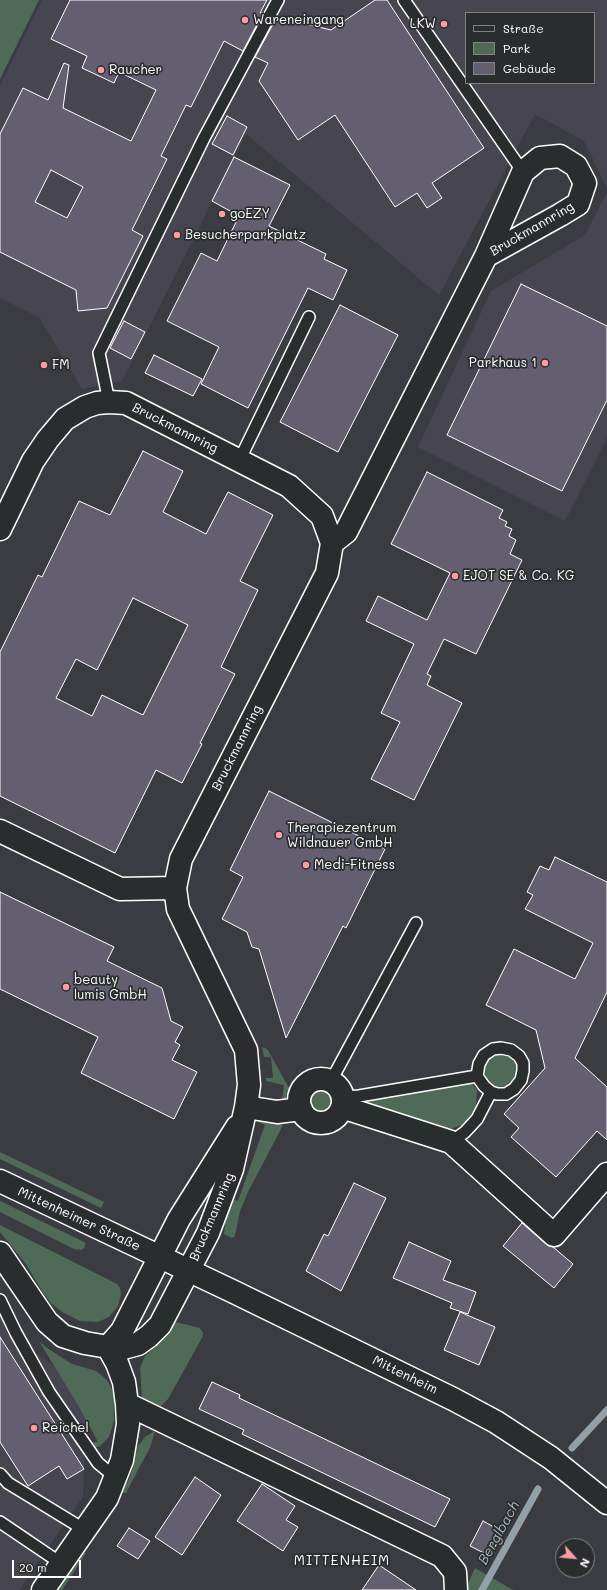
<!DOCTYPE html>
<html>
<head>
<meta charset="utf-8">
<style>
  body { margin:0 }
  #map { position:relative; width:607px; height:1590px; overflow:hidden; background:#3b3c42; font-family:Mali,sans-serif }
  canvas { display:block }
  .legend { position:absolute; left:465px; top:12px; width:130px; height:72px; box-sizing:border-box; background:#2a2d2e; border:1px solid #7f8182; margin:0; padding:5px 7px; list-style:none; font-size:12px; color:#fff }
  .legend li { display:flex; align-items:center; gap:8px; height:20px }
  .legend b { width:20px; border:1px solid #7f8182 }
  .north { position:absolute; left:555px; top:1538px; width:40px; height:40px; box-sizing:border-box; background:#2a2d2e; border:1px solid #7f8182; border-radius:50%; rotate:117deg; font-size:11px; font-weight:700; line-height:16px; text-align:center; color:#fff }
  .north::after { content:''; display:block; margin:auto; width:14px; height:18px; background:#ff9aa2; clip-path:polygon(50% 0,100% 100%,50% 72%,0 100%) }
  .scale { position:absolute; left:12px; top:1560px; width:69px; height:18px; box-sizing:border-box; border:2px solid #fff; border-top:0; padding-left:5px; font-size:12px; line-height:14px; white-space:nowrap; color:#fff; -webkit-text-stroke:3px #2a2d2e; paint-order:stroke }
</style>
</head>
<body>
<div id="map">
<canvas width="607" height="1590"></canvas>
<ul class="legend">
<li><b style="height:5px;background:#2a2d2e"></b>Straße</li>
<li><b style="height:11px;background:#506a58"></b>Park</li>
<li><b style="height:11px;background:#645f70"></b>Gebäude</li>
</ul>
<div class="north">N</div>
<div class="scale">20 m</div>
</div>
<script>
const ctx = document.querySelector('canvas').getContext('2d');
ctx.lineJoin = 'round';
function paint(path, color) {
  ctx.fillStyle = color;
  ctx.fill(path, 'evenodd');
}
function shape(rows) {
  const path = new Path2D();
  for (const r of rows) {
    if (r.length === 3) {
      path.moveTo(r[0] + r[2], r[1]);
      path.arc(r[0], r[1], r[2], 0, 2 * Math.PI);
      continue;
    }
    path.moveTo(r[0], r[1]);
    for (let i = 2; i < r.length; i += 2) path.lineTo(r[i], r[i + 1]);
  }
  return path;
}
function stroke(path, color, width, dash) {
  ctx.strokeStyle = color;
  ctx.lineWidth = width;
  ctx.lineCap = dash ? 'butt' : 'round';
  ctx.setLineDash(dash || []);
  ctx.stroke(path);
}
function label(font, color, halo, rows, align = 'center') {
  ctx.font = font + ' Mali,sans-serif';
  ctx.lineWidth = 3.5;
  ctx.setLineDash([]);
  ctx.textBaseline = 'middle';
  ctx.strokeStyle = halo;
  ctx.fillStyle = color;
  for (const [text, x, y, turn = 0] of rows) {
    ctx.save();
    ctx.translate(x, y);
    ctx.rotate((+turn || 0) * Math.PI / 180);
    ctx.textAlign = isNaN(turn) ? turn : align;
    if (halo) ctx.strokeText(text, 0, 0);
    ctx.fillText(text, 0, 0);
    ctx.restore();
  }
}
paint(shape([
  [42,0,607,0,607,188,584,141,535,114,439,295,246,134,122,381,82,389,39,317,0,298,0,86],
  [466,13,594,13,594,83,466,83],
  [607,192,607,438,565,521,418,447,491,291,585,235],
  [0,1316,8,1334,87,1389,83,1497,19,1590,0,1590]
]), '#474650');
paint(shape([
  [0,0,39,0,0,79],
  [262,1047,267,1049,269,1052,289,1088,290,1095,286,1102,264,1101,263,1098,282,1101,284,1085,266,1081,266,1078,273,1078,271,1057,264,1057],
  [501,1071,16],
  [465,1082,472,1083,477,1090,476,1106,469,1119,462,1125,444,1131,362,1102],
  [321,1101,15],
  [260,1120,280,1123,283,1125,248,1192,240,1211,235,1236,232,1238,224,1234,226,1218,231,1199,238,1201,265,1125,258,1122],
  [0,1152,104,1202,101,1208,0,1159],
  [0,1201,86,1243,84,1248,81,1250,74,1249,0,1212],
  [0,1225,117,1284,120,1288,121,1294,118,1306,109,1317,98,1322,80,1321,62,1312,51,1303,42,1291,26,1264,0,1232],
  [175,1322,200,1328,203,1333,203,1336,168,1399,159,1408,145,1404,142,1399,140,1368,145,1356,157,1345],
  [39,1341,47,1348,72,1364,96,1371,107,1380,111,1387,114,1395,114,1421,109,1437,100,1446,94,1448,84,1443,98,1442,78,1405],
  [155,1431,150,1448,140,1466,126,1493,122,1493,130,1477,138,1446,145,1437],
  [86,1553,62,1590,54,1590,78,1554],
  [475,1568,513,1590,465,1590]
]), '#506a58');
stroke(shape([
  [572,1448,607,1410],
  [482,1590,538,1489]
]), '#94a0a9', 7);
const building = shape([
  [70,0,267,0,260,13,263,13,243,51,224,41,191,107,186,105,161,156,167,159,132,230,143,236,107,308,78,311,76,290,0,252,0,134,23,88,48,100,64,63,69,65,63,108,131,141,156,90,119,72,114,83,82,68,87,56,51,39,70,0],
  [51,170,83,187,67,218,35,202,51,170],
  [375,0,387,0,484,148,432,183,442,198,427,208,417,193,395,207,335,115,298,140,259,81,268,63,255,57,277,17,331,30,375,0],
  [227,116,247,127,233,155,212,144,227,116],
  [234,157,290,185,269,226,326,254,324,259,347,270,333,300,308,288,248,408,201,384,219,347,167,321,201,253,217,261,239,216,212,201,234,157],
  [521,284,607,326,607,400,562,491,447,435,521,284],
  [340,305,398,335,338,452,280,422,340,305],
  [124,321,145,332,131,359,110,348,124,321],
  [154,355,202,379,193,396,145,373,154,355],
  [143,451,183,471,163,512,206,534,228,492,273,515,240,581,258,590,221,667,235,674,200,743,202,744,182,783,156,770,115,853,0,796,0,652,38,575,42,577,79,501,110,515,143,451],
  [133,598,188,625,143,715,102,695,92,716,56,698,76,659,97,670,133,598],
  [427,472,503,510,499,518,507,522,505,526,512,529,509,536,516,540,510,554,522,560,476,654,444,639,427,674,431,676,427,685,462,703,414,800,371,779,400,722,381,713,414,644,366,621,378,596,427,620,450,573,391,544,427,472],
  [269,791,385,849,346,928,343,926,286,1038,259,949,252,947,247,932,222,919,243,877,230,870,269,791],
  [555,857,607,882,607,992,575,1058,607,1087,607,1140,597,1131,556,1177,511,1137,519,1128,504,1114,545,1068,536,1030,486,1005,514,949,575,979,593,943,525,909,533,895,527,892,540,866,549,870,555,857],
  [0,892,114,947,107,961,162,988,171,1021,183,1027,175,1042,180,1045,172,1060,197,1072,174,1119,81,1073,98,1037,0,989,0,892],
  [354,1183,386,1198,341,1291,306,1271,324,1234,328,1236,354,1183],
  [522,1223,546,1244,553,1247,573,1264,554,1288,503,1246,522,1223],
  [409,1242,451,1261,443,1280,476,1292,468,1314,450,1308,452,1303,393,1278,409,1242],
  [460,1312,495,1327,479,1365,444,1350,460,1312],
  [0,1337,84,1469,67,1479,59,1466,28,1486,0,1442,0,1337],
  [212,1382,240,1395,239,1398,450,1499,435,1527,242,1434,244,1430,199,1409,212,1382],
  [195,1477,221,1495,182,1555,155,1537,195,1477],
  [262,1484,295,1506,286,1520,298,1527,283,1551,237,1521,262,1484],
  [483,1521,503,1532,490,1556,470,1546,483,1521],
  [129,1528,150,1541,138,1559,117,1546,129,1528],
  [379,1565,416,1590,362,1590,379,1565]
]);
paint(building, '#645f70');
stroke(building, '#fff', 1);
const service = shape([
  [404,0,523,172],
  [109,402,99,353,204,138,278,0],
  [239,461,309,317],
  [331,1081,416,923],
  [343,1097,359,1096,477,1076,479,1064,484,1055,493,1049,501,1048,511,1050,519,1056,523,1063,523,1071,521,1080,514,1089,506,1094,497,1094,491,1092,484,1086,477,1076],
  [451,1142,465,1132,477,1119,491,1092],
  [0,1300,16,1333,49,1392,98,1463,115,1477],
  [0,1474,8,1483,85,1530],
  [0,1522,62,1564]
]);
const minor = shape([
  [0,529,33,461,48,439,65,419,85,407,97,403,109,402,126,403,289,486,322,516,332,543,327,573,181,859,175,888,178,909,246,1050,249,1085,246,1107,232,1169,208,1233,160,1325,149,1336,138,1344,123,1348,108,1347,85,1343,63,1336,47,1322,0,1253],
  [332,543,346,532,486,256,523,172,540,158,560,156,576,166,585,183,578,204,560,215,486,256],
  [0,831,120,889,175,888],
  [321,1101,22],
  [246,1107,277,1112,301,1109],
  [342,1107,451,1142,554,1235,607,1174],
  [108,1347,122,1331,179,1219,237,1127],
  [127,1404,442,1556,455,1572,456,1590],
  [43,1590,107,1498,122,1460,128,1424,127,1404,124,1382,117,1363,108,1347]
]);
const secondary = shape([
  [0,1181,232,1291,453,1399,496,1422,551,1458,607,1503]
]);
stroke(service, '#fff', 14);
stroke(minor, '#fff', 25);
stroke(secondary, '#fff', 25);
stroke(service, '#2a2d2e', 11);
stroke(minor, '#2a2d2e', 22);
stroke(secondary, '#2a2d2e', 22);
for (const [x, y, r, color] of [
  [245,20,4,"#ff9aa2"],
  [444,24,4,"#ff9aa2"],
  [101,70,4,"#ff9aa2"],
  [222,214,4,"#ff9aa2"],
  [177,235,4,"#ff9aa2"],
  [545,363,4,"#ff9aa2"],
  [44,365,4,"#ff9aa2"],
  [455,576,4,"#ff9aa2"],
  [279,835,4,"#ff9aa2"],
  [306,865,4,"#ff9aa2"],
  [66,987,4,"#ff9aa2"],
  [34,1428,4,"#ff9aa2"]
]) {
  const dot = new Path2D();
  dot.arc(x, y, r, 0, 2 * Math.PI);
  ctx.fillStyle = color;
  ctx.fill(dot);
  stroke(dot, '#2a2d2e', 1.5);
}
label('13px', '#fff', '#2a2d2e', [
  ["Wareneingang",253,20],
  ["LKW",436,24,"right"],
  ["Raucher",109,70],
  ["goEZY",230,214],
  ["Besucherparkplatz",185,235],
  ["Parkhaus 1",537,363,"right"],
  ["FM",52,365],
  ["EJOT SE & Co. KG",463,576],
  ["Therapiezentrum",287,828],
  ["Wildnauer GmbH",287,843],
  ["Medi-Fitness",314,865],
  ["beauty",74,980],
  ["lumis GmbH",74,995],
  ["Reichel",42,1428]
], 'left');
label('13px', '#fff', '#2a2d2e', [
  ["Bruckmannring",532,229,-30],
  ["Bruckmannring",175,428,27],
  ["Bruckmannring",237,748,-63],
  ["Bruckmannring",212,1217,-67],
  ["Mittenheimer Straße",79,1219,25],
  ["Mittenheim",405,1375,26]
]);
label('italic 14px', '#aeb7be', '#2a2d2e', [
  ["Berglbach",499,1533,-61]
]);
ctx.letterSpacing = '1px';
label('14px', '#fff', '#2a2d2e', [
  ["MITTENHEIM",342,1561]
]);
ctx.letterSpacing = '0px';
</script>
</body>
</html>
